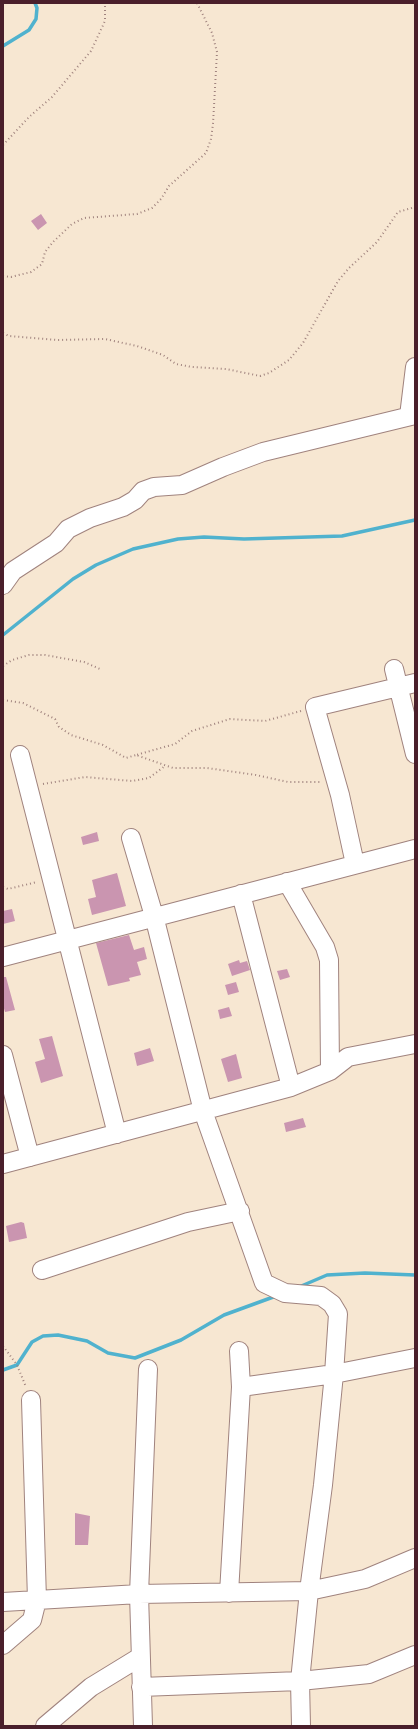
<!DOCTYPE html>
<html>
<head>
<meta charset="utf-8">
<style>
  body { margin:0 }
  #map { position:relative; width:418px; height:1729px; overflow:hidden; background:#f7e7d2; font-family:"Patrick Hand",sans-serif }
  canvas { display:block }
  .frame { position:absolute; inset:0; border:4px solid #4a1f2b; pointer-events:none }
</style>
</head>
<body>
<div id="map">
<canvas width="418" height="1729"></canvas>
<div class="frame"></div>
</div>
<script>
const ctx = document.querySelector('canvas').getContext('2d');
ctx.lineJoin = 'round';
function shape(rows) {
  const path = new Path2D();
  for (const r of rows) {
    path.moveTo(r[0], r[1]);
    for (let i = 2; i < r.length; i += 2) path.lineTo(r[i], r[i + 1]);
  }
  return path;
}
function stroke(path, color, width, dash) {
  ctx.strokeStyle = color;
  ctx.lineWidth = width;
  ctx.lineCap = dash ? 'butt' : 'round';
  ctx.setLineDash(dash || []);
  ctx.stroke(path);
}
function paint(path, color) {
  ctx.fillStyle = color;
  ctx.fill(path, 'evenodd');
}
stroke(shape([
  [3,46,29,30,36,19,37,8,35,3],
  [3,635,73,579,96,565,133,549,178,539,204,537,244,539,342,536,415,520],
  [299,1287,327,1275,365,1273,415,1275],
  [3,1370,17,1365,32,1342,43,1336,58,1335,87,1341,108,1353,135,1358,181,1340,224,1315,276,1296]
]), '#50b2ce', 3.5);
paint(shape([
  [41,214,47,223,38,230,31,221],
  [97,832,99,841,83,845,81,837],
  [117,873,126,906,92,915,88,899,96,897,92,880],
  [12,909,15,921,3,924,3,911],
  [129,935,134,950,144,947,147,959,137,962,141,975,129,978,130,981,108,986,96,943],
  [239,960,240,963,247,961,250,970,232,976,228,964],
  [287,969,290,977,280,980,277,971],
  [3,977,6,977,15,1010,5,1012,3,1005],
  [236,982,239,992,228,995,225,985],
  [229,1007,232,1016,220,1019,218,1010],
  [52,1036,63,1076,41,1083,35,1062,45,1059,39,1039],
  [150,1048,154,1061,137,1066,134,1053],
  [236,1054,242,1078,228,1082,221,1059],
  [303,1118,306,1127,286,1132,284,1123],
  [21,1222,24,1223,27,1238,9,1242,6,1226],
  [75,1513,90,1516,88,1545,75,1545]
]), '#ca95b0');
const minor = shape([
  [409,416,415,367],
  [3,585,13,571,56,543,68,529,90,518,123,507,135,500,143,491,154,487,182,485,223,467,263,452,415,415],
  [394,669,415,754],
  [20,755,117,1134],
  [131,838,154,916,203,1111,264,1283,285,1293,321,1296,332,1304,338,1314,334,1374,241,1387],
  [355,864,340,795,315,707,415,683],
  [287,882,325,947,329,960,330,1071],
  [241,894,291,1087],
  [3,957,415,849],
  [3,1055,30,1157],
  [3,1164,291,1087,330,1071,348,1057,415,1044],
  [42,1270,188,1222,240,1211],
  [148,1369,139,1594,309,1591,365,1579,415,1558],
  [229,1593,241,1387,239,1351],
  [3,1602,139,1594,143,1726],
  [3,1645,32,1620,37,1600,31,1400],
  [141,1687,300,1681,369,1674,415,1655],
  [45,1726,91,1687,140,1657],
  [301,1726,300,1681,309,1591,323,1485,334,1374,415,1358]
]);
stroke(minor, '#a0837e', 20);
stroke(shape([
  [3,145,29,117,52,97,91,51,105,21,105,3],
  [3,276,11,277,31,272,42,264,45,252,53,242,72,224,84,218,137,214,152,208,161,199,169,186,206,153,211,139,213,124,217,52,212,33,197,3],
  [3,333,9,336,57,340,105,339,137,346,163,355,176,364,192,367,226,369,260,376,269,373,289,360,303,343,338,281,349,268,377,242,398,212,415,207],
  [3,666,12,660,29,655,45,655,84,662,100,669],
  [3,700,23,703,55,719,59,727,71,735,103,745,126,758,136,755],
  [301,711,265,721,230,719,192,731,175,744,136,755,173,768,207,768,256,775,288,782,322,782],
  [43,784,85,777,132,781,149,778,165,766],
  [3,887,8,889,37,882],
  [3,1346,17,1365,26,1387]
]), '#a0837e', 2, [1, 3]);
stroke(minor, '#fff', 18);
</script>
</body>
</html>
